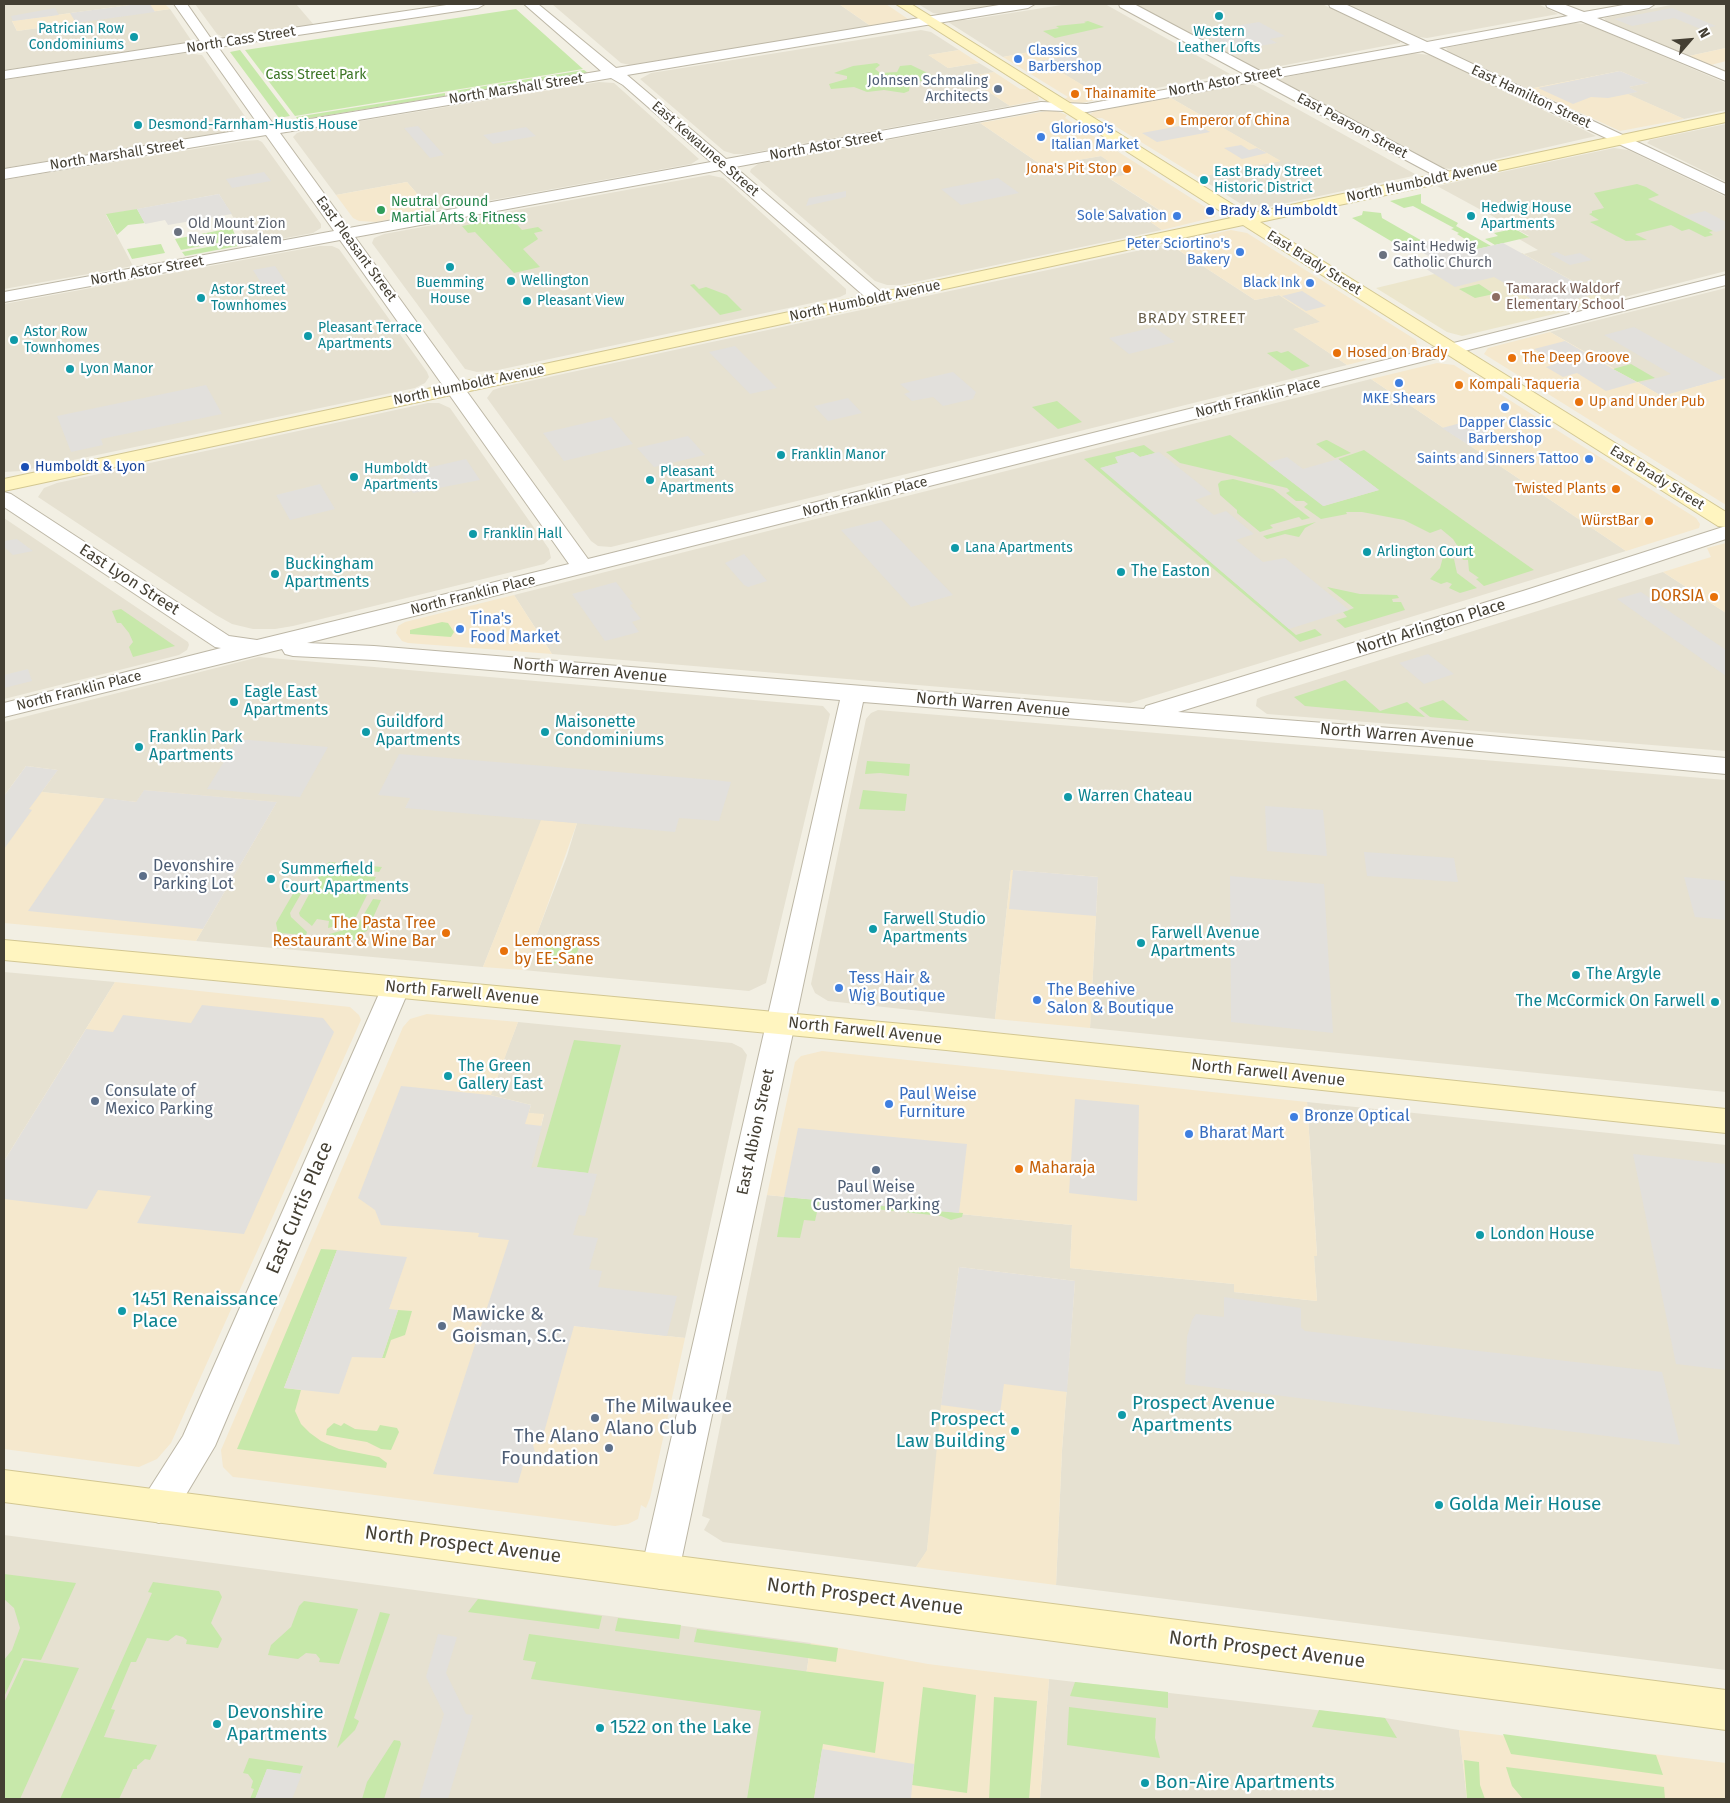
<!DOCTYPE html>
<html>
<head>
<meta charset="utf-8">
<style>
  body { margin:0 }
  #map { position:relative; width:1730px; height:1803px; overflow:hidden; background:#f2efe3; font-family:"Fira Sans",sans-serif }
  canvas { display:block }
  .frame { position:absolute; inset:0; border:5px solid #443f33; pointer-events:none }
  .north { position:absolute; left:1665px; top:15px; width:50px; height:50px; -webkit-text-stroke:4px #fff; paint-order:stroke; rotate:63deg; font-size:14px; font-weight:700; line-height:20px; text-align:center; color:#443f33 }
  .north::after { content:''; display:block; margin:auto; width:18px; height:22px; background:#443f33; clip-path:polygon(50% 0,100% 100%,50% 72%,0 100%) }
</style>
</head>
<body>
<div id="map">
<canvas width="1730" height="1803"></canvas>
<div class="frame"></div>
<div class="north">N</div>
</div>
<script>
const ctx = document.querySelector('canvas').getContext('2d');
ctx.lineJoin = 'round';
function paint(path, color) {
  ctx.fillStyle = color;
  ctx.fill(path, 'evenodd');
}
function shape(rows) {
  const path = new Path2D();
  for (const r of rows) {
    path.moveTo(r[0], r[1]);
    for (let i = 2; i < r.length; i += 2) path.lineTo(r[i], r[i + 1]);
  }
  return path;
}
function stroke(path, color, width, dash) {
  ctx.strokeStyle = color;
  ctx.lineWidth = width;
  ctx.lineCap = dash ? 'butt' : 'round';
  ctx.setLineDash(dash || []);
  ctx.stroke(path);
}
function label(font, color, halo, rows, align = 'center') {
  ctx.font = font + ' "Fira Sans",sans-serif';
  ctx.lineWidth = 4.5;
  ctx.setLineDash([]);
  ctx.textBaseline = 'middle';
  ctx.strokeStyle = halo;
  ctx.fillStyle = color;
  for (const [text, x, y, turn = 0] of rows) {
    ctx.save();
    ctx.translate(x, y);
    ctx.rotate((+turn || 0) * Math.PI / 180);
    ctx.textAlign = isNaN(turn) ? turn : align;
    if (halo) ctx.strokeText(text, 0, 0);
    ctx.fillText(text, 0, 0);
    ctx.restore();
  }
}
paint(shape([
  [4,4,138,4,12,21,17,31,170,9,191,40,180,45,4,70],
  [195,4,296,4,314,25,223,37,217,34],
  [552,4,839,4,872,27,630,65,621,63],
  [918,4,1012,4,944,15,933,13],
  [1068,4,1105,4,1230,74,1104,98,1055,69,1086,63,1074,55,1065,57,1051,48,1003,57,948,22,960,18,967,20],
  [1132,4,1322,4,1400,41,1400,43,1265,69,1254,69],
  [1348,4,1538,4,1558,14,1427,38,1419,37],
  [1676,4,1726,4,1726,48,1689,56,1606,21,1604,18],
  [1574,23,1587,24,1726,83,1726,110,1684,119,1627,94,1628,87,1647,83,1620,71,1529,89,1448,51,1446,48],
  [921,30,931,32,959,50,929,55,948,68,979,63,994,72,967,77,1010,106,745,154,734,154,724,151,640,79,651,73],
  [186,53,202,55,249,122,249,126,240,130,4,168,4,80],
  [1412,53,1430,55,1596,136,1452,169,1441,168,1276,79],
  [599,82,614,83,699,159,691,164,432,211,407,182,336,195,293,137,297,133,306,130],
  [1243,84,1254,85,1415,174,1413,176,1263,208,1246,207,1198,177,1280,161,1171,98],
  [980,123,1043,166,1101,156,1109,161,1105,166,1113,164,1129,174,1110,179,1162,212,1142,216,1162,230,901,285,887,285,875,281,750,172,751,169,758,164],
  [1726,124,1726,182,1647,143,1650,140],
  [258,140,262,142,321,224,321,228,313,233,253,244,247,240,219,194,106,215,133,266,4,289,4,180,244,141],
  [1614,148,1628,150,1726,197,1726,271,1609,301,1524,254,1538,250,1519,239,1529,236,1437,186],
  [709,175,723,178,846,289,846,294,840,297,498,370,477,372,465,369,372,243,374,238,384,234],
  [1169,244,1255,300,1279,295,1321,322,1294,329,1347,365,611,547,598,546,591,541,487,398,493,390,502,387],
  [319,246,332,246,339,249,427,372,429,377,425,383,415,388,21,471,4,472,4,304],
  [1726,288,1726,378,1662,396,1550,332],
  [1371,379,1626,551,1130,703,552,654,514,595],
  [428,403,439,403,450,408,549,549,551,558,544,564,293,626,275,629,253,629,232,624,216,615,38,497,44,488,57,483],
  [4,518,188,642,189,645,187,650,179,655,4,699],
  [1663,572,1726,613,1726,751,1267,714,1256,706,1257,699,1261,697],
  [259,657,823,706,830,714,766,983,749,991,523,970,567,856,577,823,531,847,483,967,196,941,276,803,136,802,41,792,57,770,26,766,4,796,4,722],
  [878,710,1726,780,1726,1092,1090,1028,1098,877,1011,870,995,1019,828,1001,815,993,811,984,866,719,871,713],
  [4,972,115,982,4,1161],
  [518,1022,732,1043,742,1048,747,1055,685,1338,574,1326,532,1169,530,1169,544,1115,528,1113,531,1105,490,1095],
  [1307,1102,1726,1145,1726,1670,1056,1585,1062,1450,1075,1281,959,1267,927,1551,916,1567,723,1542,704,1530,710,1519,702,1516,767,1195,1072,1225,1070,1268,1234,1284,1234,1292,1317,1301,1314,1256,1317,1255],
  [4,1535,811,1643,787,1799,4,1799],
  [1049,1679,1385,1718,1459,1730,1467,1799,1040,1799]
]), '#e6e1d1');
paint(shape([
  [138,4,165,4,170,9,17,31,12,21],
  [839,4,886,4,908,19,872,27],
  [1051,48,1065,57,1074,55,1087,63,1056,69,1104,98,1082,103,1069,102,1064,99,1068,97,1003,57],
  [1726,48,1726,61,1711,65,1689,56],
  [959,50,979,63,948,68,928,55],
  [1620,71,1649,83,1629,87,1638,92,1628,94,1684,119,1620,131,1529,89],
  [994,72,1020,89,1028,89,1038,96,1039,100,1010,106,966,77],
  [1171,98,1281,161,1198,177,1102,118,1095,118,1090,114,1097,110],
  [1046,111,1056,111,1067,115,1065,118,1213,212,1215,217,1162,230,1142,216,1161,211,1109,178,1128,174,1113,164,1103,165,1108,161,1101,156,1043,166,980,123],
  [407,182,432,211,376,222,359,221,353,218,336,195],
  [1231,230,1247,233,1416,340,1418,347,1347,365,1293,329,1320,322,1279,295,1255,300,1169,244],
  [1550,332,1662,396,1726,378,1726,505,1484,354,1488,348],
  [1437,363,1454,365,1696,518,1700,524,1699,528,1626,551,1371,379],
  [1726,543,1726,613,1663,572,1711,557,1707,548],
  [514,595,552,654,408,643,402,641,396,633,398,626,405,622],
  [26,766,58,770,42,792,136,802,144,790,277,802,196,941,4,923,4,796],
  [541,820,577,823,528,959,523,970,483,967],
  [1011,870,1098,877,1090,1028,995,1019],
  [115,982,350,1007,359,1015,361,1020,171,1443,157,1459,139,1467,4,1449,4,1161],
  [427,1014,518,1022,491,1095,531,1105,529,1113,544,1114,530,1169,533,1169,574,1326,685,1338,650,1498,646,1508,641,1505,638,1519,628,1524,615,1526,243,1478,233,1477,223,1467,221,1450,403,1027,410,1019],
  [822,1051,1307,1102,1317,1256,1314,1256,1317,1301,1234,1292,1234,1284,1070,1268,1072,1225,767,1195,795,1062,801,1056],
  [959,1267,1075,1281,1062,1450,1056,1585,916,1567,927,1550,941,1405],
  [811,1643,928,1664,1049,1679,1040,1799,787,1799],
  [1459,1730,1726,1763,1726,1799,1467,1799]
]), '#f5e8cd');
paint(shape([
  [1522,253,1609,301,1462,336,1447,332,1376,288]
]), '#ece6cc');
paint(shape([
  [516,9,583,69,295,116,245,50],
  [1088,21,1104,27,1055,38,1043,31,1059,28,1056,26,1086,23,1084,22],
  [240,50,290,116,279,118,230,52],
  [877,63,880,65,875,69,880,73,897,72,900,66,911,65,938,78,910,83,909,91,904,93,884,90,867,92,854,87,831,89,829,84,847,79,847,76,834,73,853,66],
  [584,70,588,73,459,94,454,91],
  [445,93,445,96,298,120,296,117],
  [1637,184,1646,187,1659,195,1648,199,1713,231,1709,232,1713,235,1705,237,1689,229,1682,231,1671,225,1635,234,1647,240,1626,241,1590,222,1599,220,1589,214,1592,213,1592,211,1604,208,1594,193],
  [1421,194,1421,203,1458,223,1456,226,1491,246,1468,251,1456,243,1470,247,1476,246,1457,234,1459,233,1451,229,1454,228,1413,206,1404,208,1390,201],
  [137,209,145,223,128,225,117,235,106,214],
  [1363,211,1381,213,1382,218,1424,242,1401,247,1352,218,1362,215],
  [510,217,522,230,538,227,543,231,534,233,538,239,523,249,540,267,514,273,475,232,468,233,462,226],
  [1496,218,1529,237,1495,245,1485,239,1498,236,1494,233,1513,229],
  [232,228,237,239,181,250,175,239],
  [239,241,238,246,185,256,182,252],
  [161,244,165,253,132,259,127,249],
  [694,284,699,289,706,287,727,295,742,310,720,315,690,285],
  [1479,284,1494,294,1475,298,1459,289],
  [1277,351,1281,353,1288,351,1310,366,1292,371,1267,353],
  [1631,364,1655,378,1637,382,1613,369],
  [1057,401,1082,422,1058,429,1032,407],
  [1230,435,1324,506,1379,490,1338,459,1364,450,1534,570,1484,586,1476,579,1479,578,1469,571,1468,560,1463,560,1460,550,1453,539,1441,529,1430,533,1404,520,1362,512,1346,512,1347,514,1321,519,1304,507,1308,504,1304,501,1296,501,1286,493,1290,491,1287,488,1180,463,1166,452],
  [1326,440,1327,440,1351,453,1335,458,1316,444],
  [1144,445,1155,453,1140,457,1133,452,1116,457,1118,463,1101,468,1296,635,1315,629,1322,635,1300,642,1084,459],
  [1233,479,1273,489,1310,518,1302,520,1299,517,1270,525,1273,528,1260,532,1237,513,1237,510,1220,495,1218,484,1221,481],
  [1316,522,1305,528,1299,537,1285,534,1267,539,1263,536],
  [1443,557,1454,559,1457,573,1477,588,1460,593,1449,588,1452,584,1447,582,1441,584,1430,579,1440,568],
  [1327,587,1360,594,1397,595,1399,598,1392,599,1393,602,1401,602,1405,610,1345,628,1336,620,1347,617,1343,612,1354,608],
  [121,609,172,644,175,646,133,657,129,647,133,642,129,633,121,623,117,623,112,611],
  [442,622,448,623,454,632,451,637,410,634,410,630],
  [1345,680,1380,711,1407,702,1425,717,1305,706,1294,697],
  [1443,700,1469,721,1430,717,1419,708],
  [867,761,910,764,909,776,880,773,865,774],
  [863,790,907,794,905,811,859,809],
  [329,862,382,867,379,872,324,867],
  [321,872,376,877,356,917,349,923,328,928,329,921,317,919,312,926,300,916,299,913],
  [294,892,302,892,290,913,291,917,307,932,306,935,278,933,276,923],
  [373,899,381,900,367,931,360,934,357,940,323,936,357,926],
  [571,937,582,938,573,965,541,962,549,940,569,941],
  [574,1040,621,1045,588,1173,537,1167],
  [784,1197,963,1213,962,1217,951,1220,941,1216,819,1203,815,1221,804,1220,800,1238,777,1237],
  [321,1249,337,1250,284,1388,301,1390,295,1411,301,1424,310,1433,321,1441,339,1449,379,1457,387,1463,386,1468,237,1449],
  [398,1310,412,1311,405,1335,391,1340,385,1358,382,1358],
  [334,1423,341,1426,344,1423,355,1429,377,1431,380,1425,397,1428,399,1432,391,1450,381,1449,367,1442,326,1435,327,1429],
  [4,1574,76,1583,41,1660,22,1658,4,1697,4,1660,12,1650,20,1628,14,1608,4,1599],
  [153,1582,219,1591,222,1597,211,1623,222,1639,218,1648,186,1644,187,1640,183,1637,176,1635,168,1641,147,1638,136,1662,131,1662,111,1709,115,1710,104,1737,157,1745,150,1760,145,1759,137,1766,137,1769,133,1769,119,1799,60,1799,152,1593,148,1592],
  [478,1599,602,1616,599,1629,468,1612],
  [304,1601,358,1609,339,1664,319,1662,320,1659,316,1654,306,1653,298,1659,268,1655,271,1645,291,1627,299,1606],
  [380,1612,390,1614,354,1718,359,1721,355,1730,337,1748],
  [618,1618,681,1625,679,1639,615,1631],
  [697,1629,838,1648,836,1662,694,1642],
  [529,1634,884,1682,875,1753,823,1744,814,1799,747,1799,761,1711,531,1679,536,1662,523,1660],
  [24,1660,79,1668,20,1799,4,1799,4,1703],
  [1075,1682,1168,1692,1168,1708,1070,1696],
  [923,1687,976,1695,967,1793,912,1785],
  [994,1697,1037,1701,1029,1799,989,1799],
  [1069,1707,1156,1718,1155,1738,1160,1758,1067,1745],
  [1319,1710,1385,1718,1397,1738,1312,1727],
  [1503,1734,1656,1755,1663,1775,1511,1754],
  [394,1740,400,1741,401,1744,384,1799,362,1799,367,1782],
  [249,1758,303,1766,300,1774,267,1769,255,1799,250,1799,254,1789,251,1788,253,1781,248,1774,243,1773],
  [1464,1760,1479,1762,1480,1785,1485,1799,1467,1799],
  [1506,1767,1664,1787,1665,1799,1523,1799,1512,1786]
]), '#c7e8aa');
paint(shape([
  [138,4,150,4,155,12,76,23,70,13],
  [55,8,59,15,13,21,11,16],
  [1672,8,1716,26,1701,29,1674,18,1632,26,1614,19],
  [1259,22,1285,36,1270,39,1277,43,1236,50,1199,32],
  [1074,55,1087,63,1041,71,1028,63],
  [1620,71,1649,83,1629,87,1638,92,1608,98,1591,97,1573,104,1538,88],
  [1195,123,1210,132,1157,142,1142,133],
  [418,126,444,155,430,158,404,128],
  [526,127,536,136,493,144,483,135],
  [1241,145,1249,150,1257,148,1267,153,1242,159,1224,148],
  [264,172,271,181,232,188,226,179],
  [998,178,1019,193,961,205,941,189],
  [846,191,846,197,806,206,809,198],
  [219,194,232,214,168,225,165,220,145,224,137,209],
  [1705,211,1726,222,1726,229,1716,232,1684,216],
  [1432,240,1447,249,1459,246,1468,251,1503,243,1596,294,1557,304,1549,299,1533,300,1494,277,1455,287,1423,267,1440,263,1410,245],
  [1557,252,1565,256,1580,253,1592,260,1570,265,1550,254],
  [275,266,289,287,266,291,253,270],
  [1302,291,1326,306,1306,311,1282,296],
  [1154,327,1175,342,1129,354,1109,338],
  [1634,327,1725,378,1662,396,1640,383,1671,374,1604,335],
  [1565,341,1613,369,1637,382,1606,391,1577,373,1563,377,1546,367,1558,363,1534,349],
  [735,346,777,388,750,394,709,352],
  [953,372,976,392,973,399,943,406,933,397,912,401,904,394,910,392,900,384],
  [206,385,222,414,101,439,103,445,71,452,57,416],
  [848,398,862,413,828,421,814,406],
  [611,417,633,444,564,461,543,433],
  [1468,421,1496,439,1470,446,1442,428],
  [688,436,705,455,654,467,637,448],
  [1133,452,1140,457,1159,452,1212,494,1195,500,1214,515,1226,511,1254,534,1236,540,1263,562,1285,558,1349,610,1289,629,1100,468,1118,463,1115,457],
  [1287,457,1303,469,1338,459,1379,490,1323,506,1267,463],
  [466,459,480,480,413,493,401,474],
  [320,484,335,509,290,520,276,495],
  [881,520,953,595,911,607,841,530],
  [17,539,33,551,13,555,4,547,4,541],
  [744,554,767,581,748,587,744,585,725,563],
  [616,582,633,604,630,605,641,619,632,622,639,632,605,641,572,594],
  [1641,592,1726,650,1726,676,1617,599],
  [1428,654,1454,674,1424,684,1399,663],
  [28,669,32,681,4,688,4,675],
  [238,739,306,745,328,747,300,797,207,789],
  [399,754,714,780,731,782,719,821,679,818,675,832,405,808,410,798,378,795],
  [26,766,58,770,29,809,32,810,4,849,4,796],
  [144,790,277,802,203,929,28,911,105,798,136,802],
  [1265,806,1323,810,1327,856,1267,851],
  [1364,852,1454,858,1458,882,1367,876],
  [1013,870,1098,877,1096,916,1009,909],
  [1230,876,1324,884,1333,1033,1231,1022],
  [1684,877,1726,881,1726,920,1695,917],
  [202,1005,323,1018,334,1032,244,1234,137,1223,151,1196,98,1190,87,1209,4,1199,4,1161,86,1029,113,1032,123,1015,191,1023],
  [401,1086,490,1095,531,1105,525,1124,542,1126,531,1169,534,1167,597,1174,585,1216,579,1215,573,1235,598,1238,589,1269,602,1271,598,1287,677,1296,667,1336,574,1326,543,1436,535,1439,533,1445,535,1452,527,1452,518,1483,433,1474,509,1240,478,1237,479,1233,381,1225,375,1210,358,1198],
  [1075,1099,1139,1105,1137,1201,1069,1193],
  [798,1128,967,1144,959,1213,784,1197],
  [1633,1154,1726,1164,1726,1370,1676,1364],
  [337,1250,407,1257,389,1309,398,1310,382,1358,352,1357,339,1394,284,1388],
  [959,1267,1075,1281,1067,1392,1004,1384,1000,1413,941,1405],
  [1224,1297,1301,1308,1301,1327,1305,1331,1662,1372,1680,1445,1185,1384,1187,1337,1192,1320,1196,1314,1224,1317],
  [438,1634,457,1637,446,1673,466,1714,473,1715,448,1799,419,1799,444,1714,426,1677],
  [822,1749,914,1764,911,1799,814,1799],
  [267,1769,302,1774,292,1799,255,1799]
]), '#e2e0dc');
const street = shape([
  [174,4,187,4,212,40,453,4,485,4,478,8,218,47,274,125,601,71,524,4,538,4,616,68,1005,4,1035,4,1028,8,627,75,726,159,1041,102,1087,104,1246,75,1120,7,1119,4,1134,4,1262,72,1410,45,1330,7,1329,4,1345,4,1427,42,1568,16,1547,7,1546,4,1563,4,1584,12,1629,4,1655,4,1649,8,1597,18,1726,72,1726,81,1581,21,1439,48,1726,184,1726,195,1423,51,1274,78,1453,174,1455,177,1453,180,1447,182,1258,81,1087,112,1041,110,735,167,883,294,886,298,883,302,877,303,871,302,720,170,355,237,588,559,1726,275,1726,285,307,643,374,646,1144,709,1146,706,1523,591,1726,526,1726,539,1539,601,1178,712,1458,733,1726,758,1726,774,1458,749,863,702,679,1571,673,1584,660,1589,647,1584,641,1571,840,700,374,660,293,656,285,654,282,649,4,717,4,703,221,648,215,647,4,507,4,492,11,494,229,636,257,640,569,564,340,240,4,302,4,292,334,231,266,135,4,179,4,169,260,127,205,49,4,79,4,71,200,41,174,4],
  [611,78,623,85,711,162,349,228,280,133,611,78],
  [396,977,406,980,410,987,215,1446,172,1518,159,1523,146,1518,140,1506,146,1494,183,1436,382,987,386,980,396,977]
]);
const secondary = shape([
  [896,4,911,4,1248,214,1726,113,1726,122,1260,222,1726,512,1726,527,1718,526,1243,225,4,491,4,479,1231,218,896,4],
  [4,940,946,1028,1726,1109,1726,1133,946,1050,4,960,4,940],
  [4,1470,1726,1690,1726,1730,4,1502,4,1470]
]);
stroke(street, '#bdb7a6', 2);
stroke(secondary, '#d3c792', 2);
paint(street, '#fff');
paint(secondary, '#fff5c0');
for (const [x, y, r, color] of [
  [1219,16,5,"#0f9aa8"],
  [134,37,5,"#0f9aa8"],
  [1018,59,5,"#3f7fe0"],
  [998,89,5,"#5c6f8a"],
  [1075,94,5,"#e8710a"],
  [1170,121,5,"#e8710a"],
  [138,125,5,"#0f9aa8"],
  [1041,137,5,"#3f7fe0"],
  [1127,169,5,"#e8710a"],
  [1204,180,5,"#0f9aa8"],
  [381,210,5,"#2e9e5b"],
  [1210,211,5,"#1a4fb4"],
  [1177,216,5,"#3f7fe0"],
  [1471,216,5,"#0f9aa8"],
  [178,232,5,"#6b7280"],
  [1240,252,5,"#3f7fe0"],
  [1383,255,5,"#6b7280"],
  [450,267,5,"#0f9aa8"],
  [511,281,5,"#0f9aa8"],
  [1310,283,5,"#3f7fe0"],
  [1496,297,5,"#8d6e63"],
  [201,298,5,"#0f9aa8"],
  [527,301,5,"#0f9aa8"],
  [308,336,5,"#0f9aa8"],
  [14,340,5,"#0f9aa8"],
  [1337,353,5,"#e8710a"],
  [1512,358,5,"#e8710a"],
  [70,369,5,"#0f9aa8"],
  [1399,383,5,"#3f7fe0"],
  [1459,385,5,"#e8710a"],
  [1579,402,5,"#e8710a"],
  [1505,407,5,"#3f7fe0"],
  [781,455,5,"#0f9aa8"],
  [1589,459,5,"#3f7fe0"],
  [25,467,5,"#1a4fb4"],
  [354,477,5,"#0f9aa8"],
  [650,480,5,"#0f9aa8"],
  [1616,489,5,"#e8710a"],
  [1649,521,5,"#e8710a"],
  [473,534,5,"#0f9aa8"],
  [955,548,5,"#0f9aa8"],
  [1367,552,5,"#0f9aa8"],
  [1121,572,5,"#0f9aa8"],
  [275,574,5,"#0f9aa8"],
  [1714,597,5,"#e8710a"],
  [460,629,5,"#3f7fe0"],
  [234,702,5,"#0f9aa8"],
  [366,732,5,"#0f9aa8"],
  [545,732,5,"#0f9aa8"],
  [139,747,5,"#0f9aa8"],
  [1068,797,5,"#0f9aa8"],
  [143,876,5,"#5c6f8a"],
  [271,879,5,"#0f9aa8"],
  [873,929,5,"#0f9aa8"],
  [446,933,5,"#e8710a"],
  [1141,943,5,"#0f9aa8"],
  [504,951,5,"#e8710a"],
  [1576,975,5,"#0f9aa8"],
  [839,988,5,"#3f7fe0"],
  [1037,1000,5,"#3f7fe0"],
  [1715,1002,5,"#0f9aa8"],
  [448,1076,5,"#0f9aa8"],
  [95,1101,5,"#5c6f8a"],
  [889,1104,5,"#3f7fe0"],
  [1294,1117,5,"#3f7fe0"],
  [1189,1134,5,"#3f7fe0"],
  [1019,1169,5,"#e8710a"],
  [876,1170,5,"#5c6f8a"],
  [1480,1235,5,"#0f9aa8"],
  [122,1311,5,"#0f9aa8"],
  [442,1326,5,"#5c6f8a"],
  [1122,1415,5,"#0f9aa8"],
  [595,1418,5,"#5c6f8a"],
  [1015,1431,5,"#0f9aa8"],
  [609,1448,5,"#5c6f8a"],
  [1439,1505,5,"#0f9aa8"],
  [217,1724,5,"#0f9aa8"],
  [600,1728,5,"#0f9aa8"],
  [1145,1783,5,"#0f9aa8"]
]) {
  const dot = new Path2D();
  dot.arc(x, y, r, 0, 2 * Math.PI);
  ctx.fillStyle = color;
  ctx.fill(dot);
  stroke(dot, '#fff', 2);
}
label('14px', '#0d838f', '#fff', [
  ["Patrician Row",124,29,"right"],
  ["Condominiums",124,45,"right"],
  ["Western",1219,32,"center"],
  ["Leather Lofts",1219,48,"center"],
  ["Desmond-Farnham-Hustis House",148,125],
  ["East Brady Street",1214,172],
  ["Historic District",1214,188],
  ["Hedwig House",1481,208],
  ["Apartments",1481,224],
  ["Wellington",521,281],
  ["Buemming",450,283,"center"],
  ["House",450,299,"center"],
  ["Astor Street",211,290],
  ["Townhomes",211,306],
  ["Pleasant View",537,301],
  ["Pleasant Terrace",318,328],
  ["Apartments",318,344],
  ["Astor Row",24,332],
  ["Townhomes",24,348],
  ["Lyon Manor",80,369],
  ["Franklin Manor",791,455],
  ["Humboldt",364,469],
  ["Apartments",364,485],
  ["Pleasant",660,472],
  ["Apartments",660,488],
  ["Franklin Hall",483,534],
  ["Lana Apartments",965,548],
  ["Arlington Court",1377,552]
], 'left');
label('14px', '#443f33', '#fff', [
  ["North Cass Street",241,40,-9],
  ["North Astor Street",1225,82,-10],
  ["North Marshall Street",516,89,-9],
  ["East Hamilton Street",1531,97,25],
  ["East Pearson Street",1352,126,28],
  ["North Astor Street",826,146,-10],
  ["East Kewaunee Street",705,149,41],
  ["North Marshall Street",117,155,-9],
  ["North Humboldt Avenue",1422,182,-12],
  ["East Pleasant Street",356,249,54],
  ["East Brady Street",1314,263,32],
  ["North Astor Street",147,271,-10],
  ["North Humboldt Avenue",865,301,-12],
  ["North Humboldt Avenue",469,385,-12],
  ["North Franklin Place",1258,398,-14],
  ["East Brady Street",1657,478,32],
  ["North Franklin Place",865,497,-14],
  ["North Franklin Place",473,595,-14],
  ["North Franklin Place",79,691,-14]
]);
label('14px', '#366cbe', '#fff', [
  ["Classics",1028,51,"left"],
  ["Barbershop",1028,67,"left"],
  ["Glorioso's",1051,129,"left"],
  ["Italian Market",1051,145,"left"],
  ["Sole Salvation",1167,216],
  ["Peter Sciortino's",1230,244],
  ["Bakery",1230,260],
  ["Black Ink",1300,283],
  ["MKE Shears",1399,399,"center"],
  ["Dapper Classic",1505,423,"center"],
  ["Barbershop",1505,439,"center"],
  ["Saints and Sinners Tattoo",1579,459]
], 'right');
label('14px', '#3d7626', '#fff', [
  ["Cass Street Park",316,75]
]);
label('14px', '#4e5e75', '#fff', [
  ["Johnsen Schmaling",988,81],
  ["Architects",988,97]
], 'right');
label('14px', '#c56008', '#fff', [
  ["Thainamite",1085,94],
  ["Emperor of China",1180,121],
  ["Jona's Pit Stop",1117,169,"right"],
  ["Hosed on Brady",1347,353],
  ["The Deep Groove",1522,358],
  ["Kompali Taqueria",1469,385],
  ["Up and Under Pub",1589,402],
  ["Twisted Plants",1606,489,"right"],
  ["WürstBar",1639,521,"right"]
], 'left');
label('14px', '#27864d', '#fff', [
  ["Neutral Ground",391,202],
  ["Martial Arts & Fitness",391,218]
], 'left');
label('14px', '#164399', '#fff', [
  ["Brady & Humboldt",1220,211],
  ["Humboldt & Lyon",35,467]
], 'left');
label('14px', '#5b616d', '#fff', [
  ["Old Mount Zion",188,224],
  ["New Jerusalem",188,240],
  ["Saint Hedwig",1393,247],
  ["Catholic Church",1393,263]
], 'left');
label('14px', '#785e54', '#fff', [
  ["Tamarack Waldorf",1506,289],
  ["Elementary School",1506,305]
], 'left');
ctx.letterSpacing = '1px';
label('15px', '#675e4a', '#fff', [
  ["BRADY STREET",1192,319]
]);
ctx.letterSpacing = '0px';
label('16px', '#0d838f', '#fff', [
  ["Buckingham",285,565],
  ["Apartments",285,583],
  ["The Easton",1131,572],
  ["Eagle East",244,693],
  ["Apartments",244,711],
  ["Guildford",376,723],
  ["Apartments",376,741],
  ["Maisonette",555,723],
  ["Condominiums",555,741],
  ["Franklin Park",149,738],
  ["Apartments",149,756],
  ["Warren Chateau",1078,797],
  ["Summerfield",281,870],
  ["Court Apartments",281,888],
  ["Farwell Studio",883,920],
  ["Apartments",883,938],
  ["Farwell Avenue",1151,934],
  ["Apartments",1151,952],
  ["The Argyle",1586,975],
  ["The McCormick On Farwell",1705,1002,"right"],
  ["The Green",458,1067],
  ["Gallery East",458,1085],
  ["London House",1490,1235]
], 'left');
label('16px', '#443f33', '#fff', [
  ["East Lyon Street",129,580,33],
  ["North Arlington Place",1431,627,-17],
  ["North Warren Avenue",590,671,5],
  ["North Warren Avenue",993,705,5],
  ["North Warren Avenue",1397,736,5],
  ["North Farwell Avenue",462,993,5],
  ["North Farwell Avenue",865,1031,6],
  ["North Farwell Avenue",1268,1073,6],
  ["East Albion Street",756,1132,-78]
]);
label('16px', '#c56008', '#fff', [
  ["DORSIA",1704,597],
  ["The Pasta Tree",436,924],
  ["Restaurant & Wine Bar",436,942],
  ["Lemongrass",514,942,"left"],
  ["by EE-Sane",514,960,"left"],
  ["Maharaja",1029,1169,"left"]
], 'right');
label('16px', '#366cbe', '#fff', [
  ["Tina's",470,620],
  ["Food Market",470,638],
  ["Tess Hair &",849,979],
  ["Wig Boutique",849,997],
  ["The Beehive",1047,991],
  ["Salon & Boutique",1047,1009],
  ["Paul Weise",899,1095],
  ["Furniture",899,1113],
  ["Bronze Optical",1304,1117],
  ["Bharat Mart",1199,1134]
], 'left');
label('16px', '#4e5e75', '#fff', [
  ["Devonshire",153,867],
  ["Parking Lot",153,885],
  ["Consulate of",105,1092],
  ["Mexico Parking",105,1110],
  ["Paul Weise",876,1188,"center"],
  ["Customer Parking",876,1206,"center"]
], 'left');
label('19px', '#443f33', '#fff', [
  ["East Curtis Place",300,1208,-67],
  ["North Prospect Avenue",463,1545,7],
  ["North Prospect Avenue",865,1597,7],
  ["North Prospect Avenue",1267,1650,7]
]);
label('19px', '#0d838f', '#fff', [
  ["1451 Renaissance",132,1300],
  ["Place",132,1322],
  ["Prospect Avenue",1132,1404],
  ["Apartments",1132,1426],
  ["Prospect",1005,1420,"right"],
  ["Law Building",1005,1442,"right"],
  ["Golda Meir House",1449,1505],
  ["Devonshire",227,1713],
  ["Apartments",227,1735],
  ["1522 on the Lake",610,1728],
  ["Bon-Aire Apartments",1155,1783]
], 'left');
label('19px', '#4e5e75', '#fff', [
  ["Mawicke &",452,1315],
  ["Goisman, S.C.",452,1337],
  ["The Milwaukee",605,1407],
  ["Alano Club",605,1429],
  ["The Alano",599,1437,"right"],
  ["Foundation",599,1459,"right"]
], 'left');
</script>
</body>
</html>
